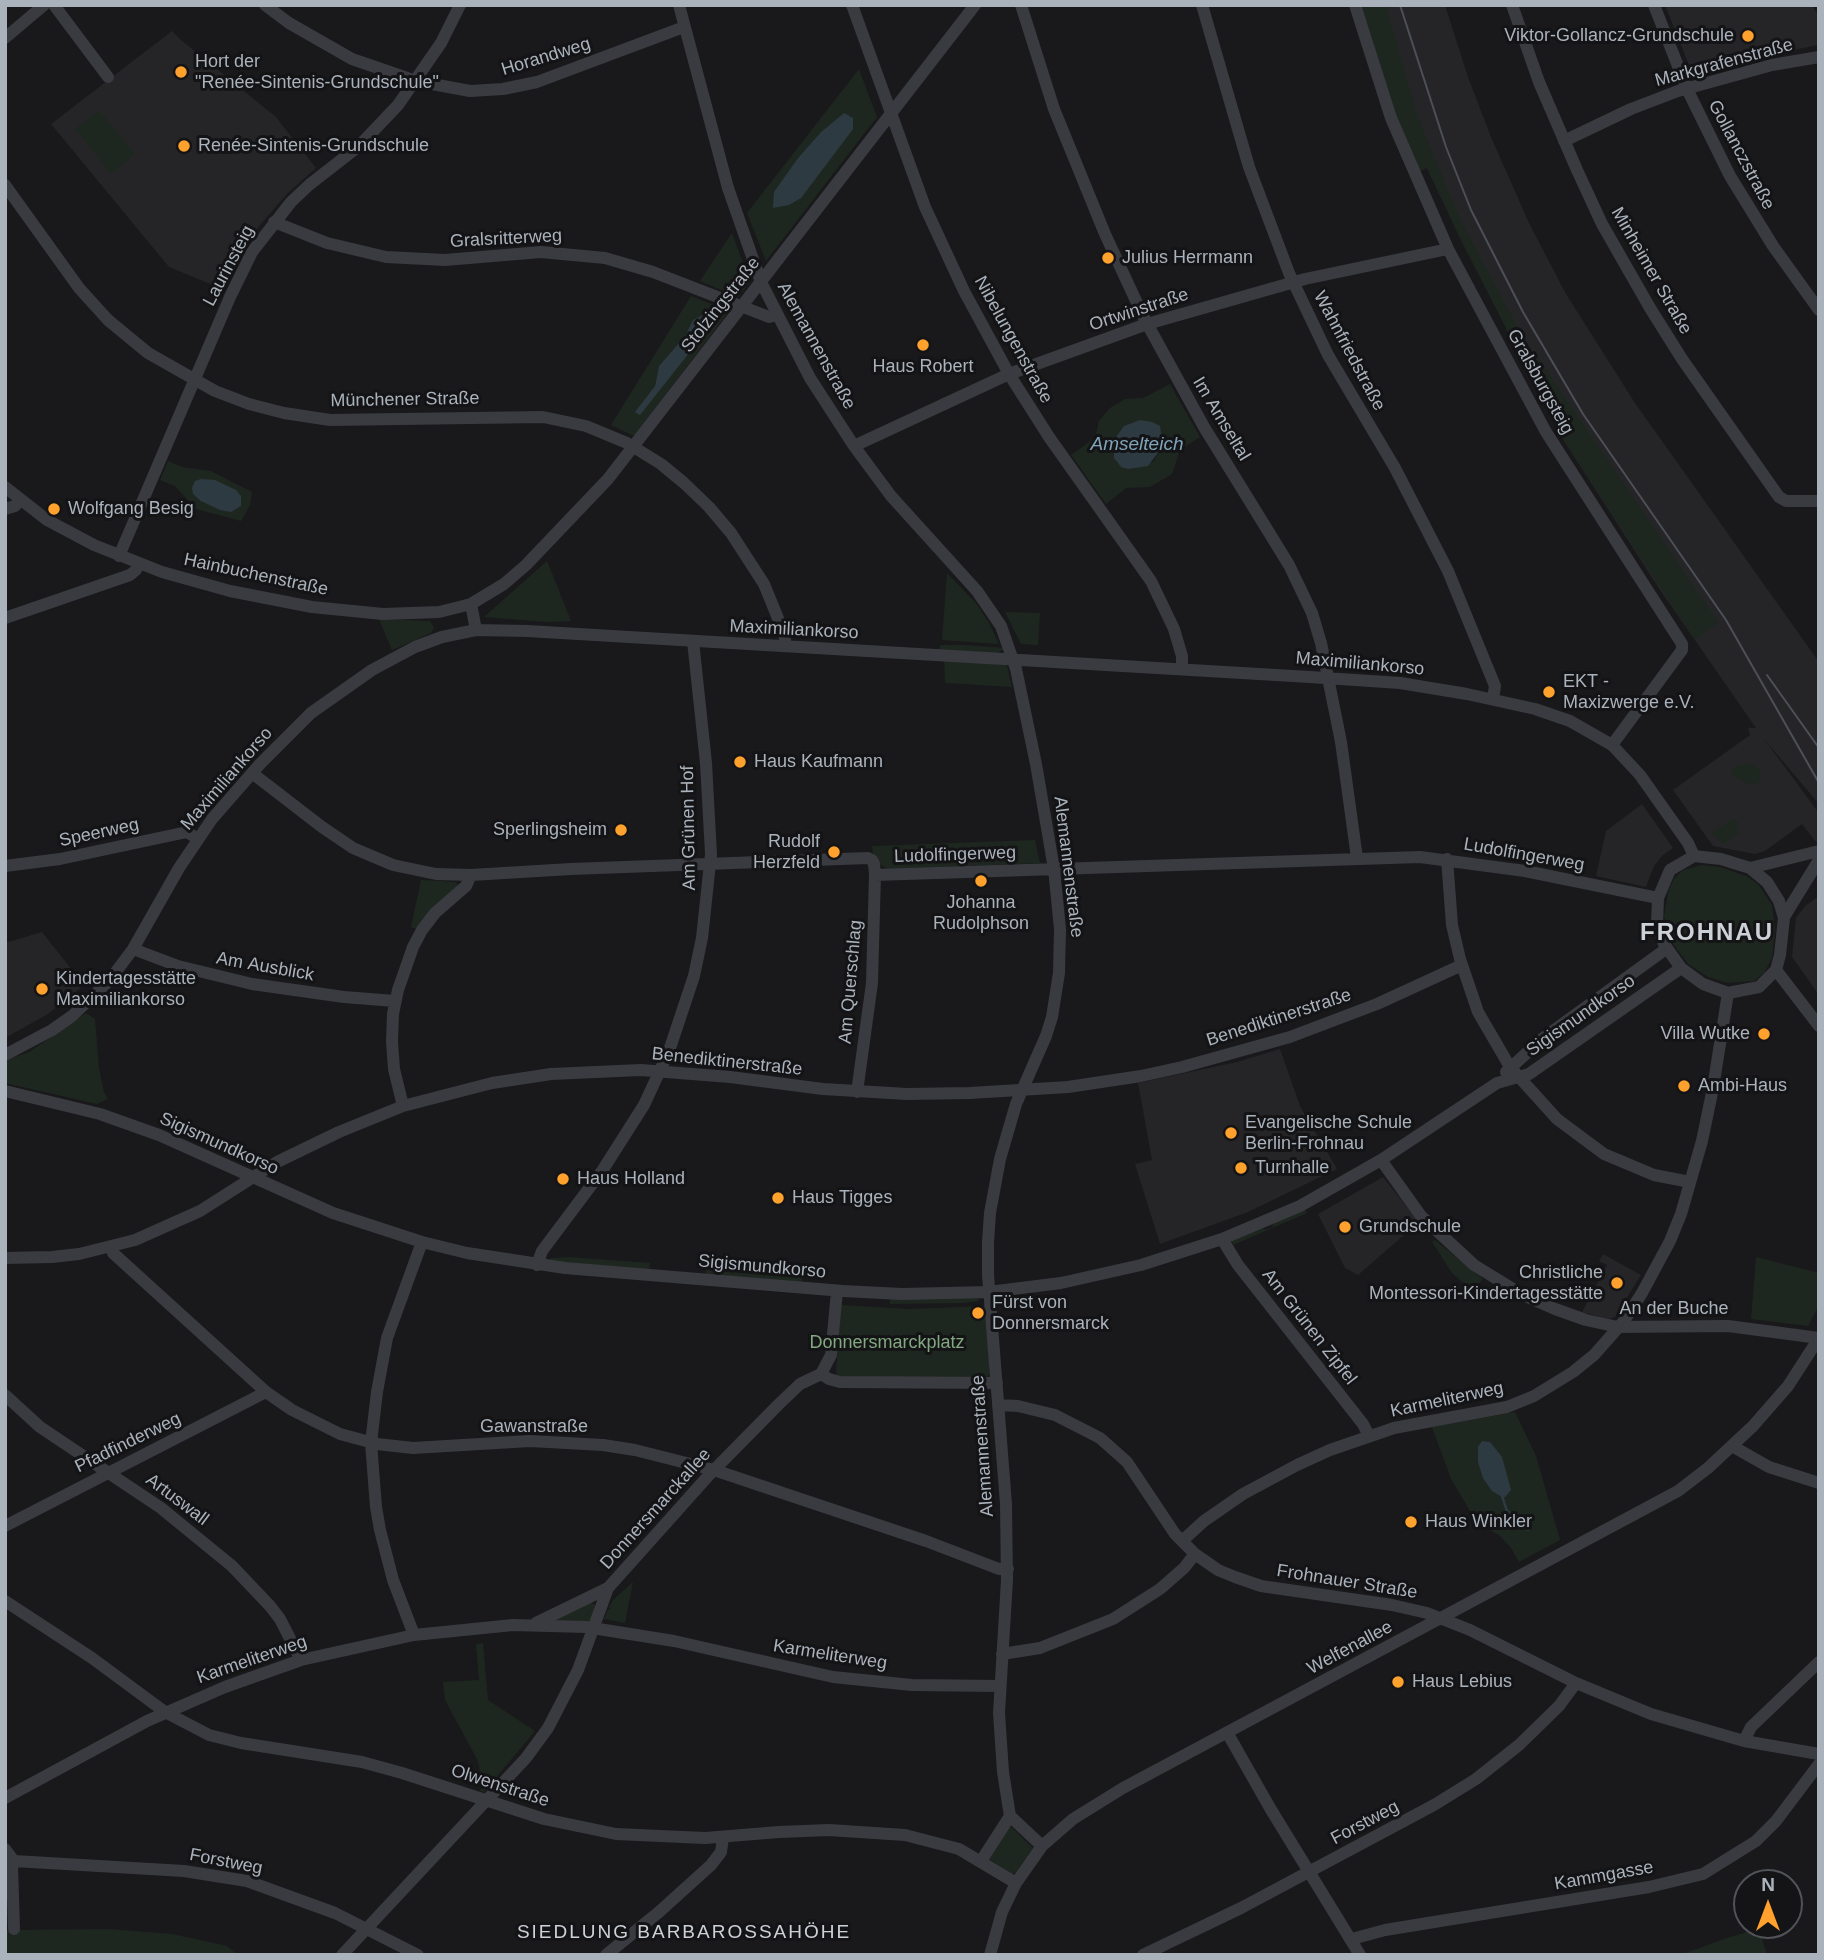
<!DOCTYPE html>
<html>
<head>
<meta charset="utf-8">
<style>
  body { margin:0 }
  #map { position:relative; width:1824px; height:1960px; overflow:hidden; background:#19191b; font-family:Helvetica,sans-serif }
  canvas { display:block }
  .frame { position:absolute; inset:0; border:7px solid #aab2bc; pointer-events:none }
  .north { position:absolute; left:1733px; top:1869px; width:70px; height:70px; box-sizing:border-box; background:#141416; border:2px solid #505358; border-radius:50%; rotate:0deg; font-size:19px; font-weight:700; line-height:28px; text-align:center; color:#aab2bc }
  .north::after { content:''; display:block; margin:auto; width:24px; height:32px; background:#ffa12d; clip-path:polygon(50% 0,100% 100%,50% 72%,0 100%) }
</style>
</head>
<body>
<div id="map">
<canvas width="1824" height="1960"></canvas>
<div class="frame"></div>
<div class="north">N</div>
</div>
<script>
const ctx = document.querySelector('canvas').getContext('2d');
ctx.lineJoin = 'round';
function paint(path, color) {
  ctx.fillStyle = color;
  ctx.fill(path, 'evenodd');
}
function shape(rows) {
  const path = new Path2D();
  for (const r of rows) {
    path.moveTo(r[0], r[1]);
    for (let i = 2; i < r.length; i += 2) path.lineTo(r[i], r[i + 1]);
  }
  return path;
}
function stroke(path, color, width, dash) {
  ctx.strokeStyle = color;
  ctx.lineWidth = width;
  ctx.lineCap = dash ? 'butt' : 'round';
  ctx.setLineDash(dash || []);
  ctx.stroke(path);
}
function label(font, color, halo, rows, align = 'center') {
  ctx.font = font + ' Helvetica,sans-serif';
  ctx.lineWidth = 6;
  ctx.setLineDash([]);
  ctx.textBaseline = 'middle';
  ctx.strokeStyle = halo;
  ctx.fillStyle = color;
  for (const [text, x, y, turn = 0] of rows) {
    ctx.save();
    ctx.translate(x, y);
    ctx.rotate((+turn || 0) * Math.PI / 180);
    ctx.textAlign = isNaN(turn) ? turn : align;
    if (halo) ctx.strokeText(text, 0, 0);
    ctx.fillText(text, 0, 0);
    ctx.restore();
  }
}
paint(shape([
  [1370,5,1445,5,1468,77,1491,137,1529,223,1566,294,1635,403,1819,662,1819,804,1764,739,1819,813,1819,840,1816,842,1802,824,1765,851,1755,854,1713,846,1673,790,1750,735,1748,728,1756,728,1658,587,1564,441,1461,240,1427,168],
  [1665,5,1812,5,1819,17,1819,45,1756,57,1693,75],
  [172,31,181,40,276,117,316,168,287,194,260,225,238,258,223,289,169,267,51,124],
  [1642,804,1673,848,1662,856,1654,866,1646,887,1596,876,1606,831],
  [1819,896,1819,995,1792,957,1796,918,1805,906],
  [42,932,84,985,48,1014,5,1038,5,943],
  [1280,1049,1300,1106,1337,1169,1248,1212,1160,1244,1135,1164,1152,1160,1138,1083,1237,1062],
  [1383,1177,1419,1222,1358,1275,1345,1268,1318,1214],
  [1603,1254,1641,1275,1615,1317,1608,1319,1582,1312,1607,1265,1599,1261]
]), '#252528');
paint(shape([
  [1357,5,1386,5,1417,115,1441,173,1460,219,1521,333,1719,623,1695,640,1564,441,1461,240,1427,168,1417,172,1395,117],
  [859,69,877,117,766,261,747,213],
  [844,113,774,208,775,192,798,158,821,132],
  [99,110,135,154,111,174,75,129],
  [732,233,750,282,738,297,700,281],
  [691,296,729,311,634,436,611,425],
  [693,320,689,353,636,412,655,386,659,366,685,336],
  [1170,384,1200,437,1180,450,1172,474,1150,487,1126,488,1106,504,1071,455,1095,438,1099,421,1110,408,1125,399,1143,398],
  [1134,422,1161,449,1153,462,1128,469,1117,463,1113,447,1120,431],
  [168,461,182,467,211,471,252,492,250,505,241,521,196,509,175,486,160,480],
  [547,561,571,621,546,622,484,617],
  [947,573,976,603,989,623,999,644,942,640],
  [1005,612,1040,613,1038,645,1021,644],
  [379,619,430,621,434,628,431,633,392,650],
  [940,645,967,645,1005,648,998,653,939,650],
  [944,659,1005,665,1007,666,1012,687,945,683],
  [1752,764,1757,767,1761,773,1760,781,1756,784,1748,784,1731,774,1732,769,1737,766],
  [1734,818,1739,824,1737,828,1739,833,1723,844,1711,833],
  [1035,840,1040,863,888,869,881,865,873,854,872,846],
  [1702,865,1720,867,1746,876,1758,884,1772,905,1775,929,1772,958,1765,972,1754,981,1728,983,1708,977,1688,964,1671,941,1664,916,1669,889,1674,879,1683,870],
  [421,880,456,882,458,885,416,929,411,927],
  [86,1013,95,1019,99,1068,104,1092,108,1099,97,1104,5,1083,5,1061,29,1052],
  [1304,1208,1307,1213,1233,1245,1232,1241,1263,1228,1265,1230,1273,1227,1272,1224],
  [1435,1240,1483,1279,1473,1291,1452,1273,1432,1242],
  [569,1257,650,1263,649,1270,551,1261,551,1258],
  [1756,1257,1819,1273,1819,1305,1808,1326,1751,1319],
  [706,1269,752,1272,803,1277,801,1282,706,1274],
  [978,1297,979,1301,964,1303,890,1304,890,1299],
  [841,1305,909,1309,985,1306,990,1373,987,1377,842,1378,837,1375,836,1371],
  [1515,1412,1536,1456,1560,1540,1519,1562,1511,1548,1500,1536,1476,1521,1451,1479,1432,1427],
  [633,1582,625,1623,604,1619,608,1609,611,1610,609,1607,613,1600],
  [589,1601,597,1606,590,1621,587,1623,557,1622,556,1619],
  [483,1643,488,1700,535,1731,484,1792,478,1790,483,1789,478,1761,445,1700,443,1682,479,1680,476,1644],
  [1010,1826,1033,1848,1016,1872,1012,1874,989,1859],
  [108,1929,172,1934,227,1946,238,1955,5,1955,5,1930],
  [1759,1929,1767,1955,1680,1955,1730,1937]
]), '#1e271f');
paint(shape([
  [844,113,853,118,853,129,801,198,789,205,773,208,774,192,798,158,821,132],
  [705,314,707,325,701,337,692,342,689,353,640,415,635,412,655,386,659,366,685,336,693,320],
  [1140,420,1152,422,1160,426,1162,441,1161,449,1148,466,1128,469,1121,467,1114,458,1114,440,1124,426],
  [201,479,215,480,236,490,241,496,241,506,231,512,220,510,201,501,193,494,192,488,195,481],
  [1482,1441,1490,1442,1502,1457,1511,1490,1504,1498,1492,1491,1483,1478,1478,1462,1478,1447]
]), '#2d3a41');
stroke(shape([
  [1502,1496,1507,1511,1522,1519,1528,1530]
]), '#2d3a41', 2.5);
stroke(shape([
  [54,5,108,77],
  [265,5,289,23,352,59,416,81,470,91,503,89,537,82,684,27],
  [679,5,728,188,761,282,810,378,854,446,891,496,977,591,1001,626,1016,669,1036,764,1054,869,1060,929,1059,973,1052,1017,1046,1036,1016,1104,1000,1159,990,1213,988,1242,988,1275,1006,1504,1007,1580,999,1713,1003,1772,1010,1816],
  [852,5,925,207,964,291,1009,374,1049,437,1151,581,1174,629,1182,656,1182,669],
  [1021,5,1054,109,1105,234,1144,318,1204,427,1289,565,1312,613,1321,643,1341,742,1357,858],
  [1202,5,1249,167,1289,273,1328,355,1395,468,1448,571,1495,686,1493,699],
  [1355,5,1391,118,1448,249,1546,432,1682,644,1682,650,1612,745],
  [1512,5,1539,82,1577,170,1602,224,1650,308,1682,359,1779,497,1786,501,1819,501],
  [1654,5,1687,89,1730,176,1773,246,1819,310],
  [5,38,44,5],
  [1564,141,1631,109,1678,91,1772,65,1819,57],
  [5,185,79,288,108,320,148,353,215,391,249,404,284,413,330,420,543,417,586,426,627,443,661,464,684,483,709,507,731,533,764,584,784,633,786,646],
  [274,222,327,243,386,257,445,260,541,252,605,258,653,272,769,317,777,315],
  [854,446,1009,374,1147,324,1305,279,1448,249],
  [5,487,47,520,94,545,162,572,230,591,312,607,383,614,439,612,471,604,504,584,526,565,608,479,975,5],
  [5,509,15,506,20,500],
  [119,556,230,297,252,252,291,202,309,185,359,146,398,105,441,43,460,5],
  [471,604,476,630],
  [5,618,130,575,136,570,139,563],
  [252,773,322,827,353,848,393,865,436,874,471,875,571,869,868,858,872,860,874,864,875,875,1420,857,1525,871,1658,898],
  [1694,856,1721,859,1750,868,1767,882,1779,901,1784,918,1780,955,1776,970,1759,987,1728,993,1703,984,1681,968,1664,944,1657,925,1658,898,1670,870,1694,856],
  [1447,859,1452,925,1460,959,1478,1012,1510,1067,1557,1119,1604,1154,1654,1175,1690,1182],
  [5,866,60,859,187,832,198,839],
  [1750,868,1819,851],
  [1784,917,1819,860],
  [133,949,178,966,252,984,344,997,395,1001],
  [1776,970,1819,1026],
  [5,1055,52,1030,72,1016,109,981,133,949,179,868,212,819,260,764,311,713,372,670,415,647,442,637,476,630,527,631,1310,677,1400,683,1467,694,1535,709,1570,721,1612,745,1640,775,1688,843,1694,856],
  [1506,1072,1543,1038,1666,949],
  [5,1091,100,1114,159,1135,333,1213,422,1242,467,1253,565,1268,843,1291,902,1294,989,1292,1061,1283,1141,1265,1222,1239,1300,1206,1381,1160,1497,1083,1529,1074,1681,968],
  [857,1092,872,983,875,875],
  [403,1106,394,1069,392,1042,393,1014,398,990,413,947,422,930,435,913,466,886,471,875],
  [1381,1160,1421,1216,1474,1265,1523,1295,1555,1309,1586,1320,1618,1327,1728,1326,1819,1338],
  [1222,1239,1238,1265,1363,1424,1369,1436],
  [112,1247,113,1253,266,1392,292,1410,340,1434,377,1444,413,1448,530,1441,603,1445,635,1450,714,1470,926,1541,999,1569,1008,1569],
  [5,1258,52,1257,79,1254,135,1240,200,1211,277,1162,339,1132,403,1106,492,1083,551,1074,641,1070,730,1077,823,1089,907,1094,970,1093,1068,1087,1141,1076,1182,1067,1290,1037,1377,1004,1462,965],
  [537,1265,542,1251,602,1171,644,1105,669,1051,694,976,702,938,711,854,706,763,693,641],
  [821,1374,829,1379,840,1382,997,1383],
  [5,1395,40,1427,161,1508,232,1566,270,1606,280,1619,301,1660],
  [998,1405,1018,1406,1055,1415,1100,1438,1127,1462,1175,1534,1195,1554,1218,1570,1235,1577,1261,1586,1392,1605,1427,1613,1470,1630,1576,1683,1651,1714,1744,1741,1819,1754],
  [1732,1446,1769,1467,1819,1483],
  [5,1526,266,1392],
  [1182,1541,1204,1521,1243,1494,1297,1465,1330,1450,1394,1428,1507,1407,1534,1396,1573,1372,1594,1355,1624,1321,1642,1293,1670,1241,1681,1214,1702,1141,1713,1088,1728,993],
  [5,1601,92,1658,165,1712,209,1735,241,1743,362,1762,402,1773,544,1819,616,1834,705,1838,779,1832,829,1830,905,1835,959,1849,1016,1883],
  [536,1623,608,1588],
  [414,1635,393,1580,380,1530,376,1507,371,1443,377,1392,387,1338,422,1242],
  [1002,1654,1040,1648,1113,1619,1160,1589,1184,1568,1195,1554],
  [1228,1734,1270,1808,1360,1955],
  [1744,1741,1751,1727,1819,1662],
  [5,1798,147,1721,225,1687,301,1660,414,1635,513,1625,586,1627,674,1641,833,1677,912,1685,999,1686],
  [1010,1816,1042,1846],
  [5,1849,14,1861,12,1865,14,1929],
  [14,1861,184,1871,247,1881,335,1913,418,1955],
  [981,1861,1010,1816],
  [1352,1939,1385,1930,1649,1887,1703,1874,1756,1841,1776,1821,1819,1764],
  [342,1955,526,1758,548,1728,578,1670,608,1588,710,1474,779,1404,800,1384,821,1374,831,1355,837,1291],
  [606,1955,659,1912,711,1865,721,1852,723,1838],
  [990,1955,1002,1912,1016,1883,1042,1846,1073,1819,1123,1788,1678,1491,1708,1468,1753,1426,1788,1386,1819,1338],
  [1143,1955,1241,1908,1434,1805,1476,1779,1519,1745,1559,1706,1576,1683]
]), '#393b41', 12);
stroke(shape([
  [1400,5,1446,147,1471,210,1523,312,1583,414,1726,620,1819,783],
  [1767,675,1819,748]
]), '#4c5056', 2);
for (const [x, y, r, color] of [
  [1748,36,7,"#ffa12d"],
  [181,72,7,"#ffa12d"],
  [184,146,7,"#ffa12d"],
  [1108,258,7,"#ffa12d"],
  [923,345,7,"#ffa12d"],
  [54,509,7,"#ffa12d"],
  [1549,692,7,"#ffa12d"],
  [740,762,7,"#ffa12d"],
  [621,830,7,"#ffa12d"],
  [834,852,7,"#ffa12d"],
  [981,881,7,"#ffa12d"],
  [42,989,7,"#ffa12d"],
  [1764,1034,7,"#ffa12d"],
  [1684,1086,7,"#ffa12d"],
  [1231,1133,7,"#ffa12d"],
  [1241,1168,7,"#ffa12d"],
  [563,1179,7,"#ffa12d"],
  [778,1198,7,"#ffa12d"],
  [1345,1227,7,"#ffa12d"],
  [1617,1283,7,"#ffa12d"],
  [978,1313,7,"#ffa12d"],
  [1411,1522,7,"#ffa12d"],
  [1398,1682,7,"#ffa12d"]
]) {
  const dot = new Path2D();
  dot.arc(x, y, r, 0, 2 * Math.PI);
  ctx.fillStyle = color;
  ctx.fill(dot);
  stroke(dot, '#141416', 2.5);
}
label('18px', '#aab2bc', '#141416', [
  ["Viktor-Gollancz-Grundschule",1734,36,"right"],
  ["Hort der",195,62],
  ["\"Renée-Sintenis-Grundschule\"",195,83],
  ["Renée-Sintenis-Grundschule",198,146],
  ["Julius Herrmann",1122,258],
  ["Haus Robert",923,367,"center"],
  ["Wolfgang Besig",68,509],
  ["EKT -",1563,682],
  ["Maxizwerge e.V.",1563,703],
  ["Haus Kaufmann",754,762],
  ["Sperlingsheim",607,830,"right"],
  ["Rudolf",820,842,"right"],
  ["Herzfeld",820,863,"right"],
  ["Johanna",981,903,"center"],
  ["Rudolphson",981,924,"center"],
  ["Kindertagesstätte",56,979],
  ["Maximiliankorso",56,1000],
  ["Villa Wutke",1750,1034,"right"],
  ["Ambi-Haus",1698,1086],
  ["Evangelische Schule",1245,1123],
  ["Berlin-Frohnau",1245,1144],
  ["Turnhalle",1255,1168],
  ["Haus Holland",577,1179],
  ["Haus Tigges",792,1198],
  ["Grundschule",1359,1227],
  ["Christliche",1603,1273,"right"],
  ["Montessori-Kindertagesstätte",1603,1294,"right"],
  ["Fürst von",992,1303],
  ["Donnersmarck",992,1324],
  ["Haus Winkler",1425,1522],
  ["Haus Lebius",1412,1682]
], 'left');
label('18px', '#aab2bc', '#141416', [
  ["Horandweg",546,57,-17],
  ["Markgrafenstraße",1724,63,-15],
  ["Gollanczstraße",1741,155,62],
  ["Gralsritterweg",506,239,-3],
  ["Laurinsteig",229,266,-62],
  ["Minheimer Straße",1651,271,60],
  ["Stolzingstraße",721,305,-52],
  ["Ortwinstraße",1139,310,-18],
  ["Nibelungenstraße",1013,340,61],
  ["Alemannenstraße",816,346,61],
  ["Wahnfriedstraße",1349,351,62],
  ["Gralsburgsteig",1540,382,61],
  ["Münchener Straße",405,400,-1],
  ["Im Amseltal",1221,419,59],
  ["Hainbuchenstraße",256,575,12],
  ["Maximiliankorso",794,630,3],
  ["Maximiliankorso",1360,664,5],
  ["Maximiliankorso",227,779,-49],
  ["Am Grünen Hof",689,828,-91],
  ["Speerweg",99,833,-12],
  ["Ludolfingerweg",955,855,-2],
  ["Ludolfingerweg",1524,855,10],
  ["Alemannenstraße",1068,867,83],
  ["Am Ausblick",265,967,10],
  ["Am Querschlag",851,982,-85],
  ["Sigismundkorso",1581,1016,-35],
  ["Benediktinerstraße",1279,1018,-18],
  ["Benediktinerstraße",727,1062,6],
  ["Sigismundkorso",219,1144,24],
  ["Sigismundkorso",762,1267,5],
  ["An der Buche",1674,1309],
  ["Am Grünen Zipfel",1309,1327,52],
  ["Karmeliterweg",1447,1400,-12],
  ["Gawanstraße",534,1427],
  ["Pfadfinderweg",128,1443,-26],
  ["Alemannenstraße",983,1446,-94],
  ["Artuswall",177,1500,37],
  ["Donnersmarckallee",656,1509,-48],
  ["Frohnauer Straße",1347,1582,9],
  ["Welfenallee",1350,1648,-28],
  ["Karmeliterweg",830,1655,9],
  ["Karmeliterweg",252,1660,-19],
  ["Olwenstraße",500,1786,18],
  ["Forstweg",1365,1823,-28],
  ["Forstweg",226,1862,11],
  ["Kammgasse",1604,1876,-10]
]);
label('18px', '#82a880', '#141416', [
  ["Donnersmarckplatz",887,1343]
]);
label('italic 19px', '#7fa4b9', '#141416', [
  ["Amselteich",1137,445]
]);
ctx.letterSpacing = '2px';
label('19px', '#ccd0d7', '#141416', [
  ["SIEDLUNG BARBAROSSAHÖHE",684,1933]
]);
ctx.letterSpacing = '0px';
ctx.letterSpacing = '2px';
label('bold 24px', '#ccd0d7', '#141416', [
  ["FROHNAU",1707,933]
]);
ctx.letterSpacing = '0px';
</script>
</body>
</html>
